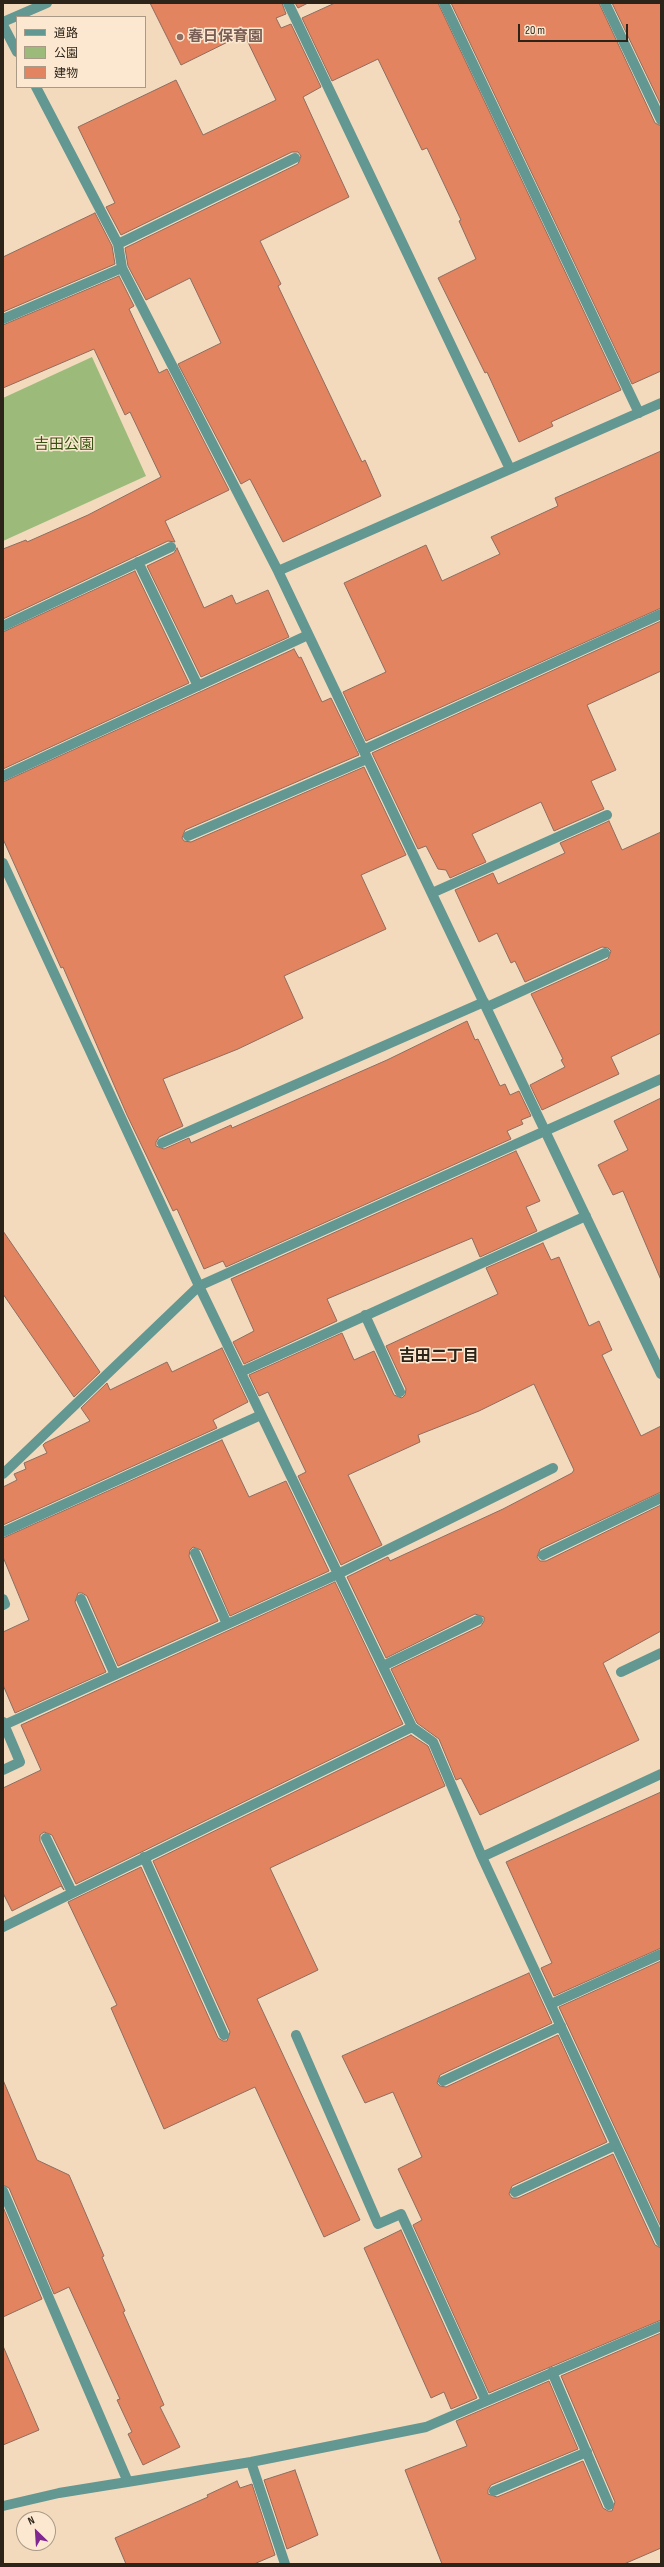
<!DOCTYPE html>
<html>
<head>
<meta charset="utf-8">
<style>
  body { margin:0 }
  #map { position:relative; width:664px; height:2567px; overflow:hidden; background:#f3dabc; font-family:"Sofia Sans Condensed","Noto Sans JP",sans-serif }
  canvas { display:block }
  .frame { position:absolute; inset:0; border:4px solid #2d2419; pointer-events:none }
  .legend { position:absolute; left:16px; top:16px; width:130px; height:72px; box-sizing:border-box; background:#fce8d0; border:1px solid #a99a87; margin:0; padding:5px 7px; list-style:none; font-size:12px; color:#2d2419 }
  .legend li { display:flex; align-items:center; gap:8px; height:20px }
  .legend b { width:20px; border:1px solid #a99a87 }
  .north { position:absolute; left:16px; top:2511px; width:40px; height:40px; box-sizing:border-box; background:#fce8d0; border:1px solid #a99a87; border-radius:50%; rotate:335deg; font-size:11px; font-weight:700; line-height:16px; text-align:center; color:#2d2419 }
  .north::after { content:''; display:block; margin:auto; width:14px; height:18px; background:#822692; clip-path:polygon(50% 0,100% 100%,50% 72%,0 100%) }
  .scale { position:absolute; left:518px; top:24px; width:110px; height:18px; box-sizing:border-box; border:2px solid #2d2419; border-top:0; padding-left:5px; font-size:12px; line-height:14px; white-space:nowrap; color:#2d2419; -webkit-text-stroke:3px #fce8d0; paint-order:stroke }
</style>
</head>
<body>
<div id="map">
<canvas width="664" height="2567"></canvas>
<div class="frame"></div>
<ul class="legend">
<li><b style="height:5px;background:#629792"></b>道路</li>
<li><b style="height:11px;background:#9cbb7b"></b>公園</li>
<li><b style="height:11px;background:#e38460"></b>建物</li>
</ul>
<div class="north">N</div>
<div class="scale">20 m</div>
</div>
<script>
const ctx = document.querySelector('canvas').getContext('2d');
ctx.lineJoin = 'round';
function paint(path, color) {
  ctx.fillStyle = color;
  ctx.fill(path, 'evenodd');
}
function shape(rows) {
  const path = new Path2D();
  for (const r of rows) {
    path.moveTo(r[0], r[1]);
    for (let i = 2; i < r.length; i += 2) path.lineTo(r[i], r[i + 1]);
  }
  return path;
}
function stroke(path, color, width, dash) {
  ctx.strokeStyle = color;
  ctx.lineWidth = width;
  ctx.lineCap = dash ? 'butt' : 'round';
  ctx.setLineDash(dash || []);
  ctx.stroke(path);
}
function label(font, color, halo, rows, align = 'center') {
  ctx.font = font + ' "Sofia Sans Condensed","Noto Sans JP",sans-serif';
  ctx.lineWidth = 3;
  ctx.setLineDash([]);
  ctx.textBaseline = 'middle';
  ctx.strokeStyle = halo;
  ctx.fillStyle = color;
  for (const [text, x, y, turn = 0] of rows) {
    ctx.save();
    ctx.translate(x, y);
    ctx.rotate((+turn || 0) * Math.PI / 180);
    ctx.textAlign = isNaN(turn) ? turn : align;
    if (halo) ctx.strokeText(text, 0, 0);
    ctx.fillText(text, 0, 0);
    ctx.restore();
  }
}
paint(shape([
  [92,357,146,476,3,541,3,398]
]), '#9cbb7b');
const building = shape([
  [150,3,282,3,286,14,276,18,281,28,291,24,321,87,303,97,349,197,260,241,281,284,278,286,362,462,365,460,381,496,283,542,250,479,241,484,178,364,221,343,190,278,146,300,128,266,125,248,298,164,301,156,298,152,292,152,121,235,106,207,115,203,78,127,176,80,203,135,276,100,244,34,181,65,150,3],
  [295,3,308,3,298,8,295,3],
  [335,3,438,3,621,390,551,422,553,426,519,442,487,372,485,373,438,278,476,259,459,221,461,220,427,148,422,150,378,59,332,81,302,18,335,3],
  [451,3,599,3,655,123,661,126,661,371,632,384,451,3],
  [612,3,661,3,661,105,612,3],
  [95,213,112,246,115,264,3,312,3,257,95,213],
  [119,276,134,306,129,309,159,373,167,369,229,490,165,521,175,542,168,541,3,619,3,549,26,540,27,542,88,515,161,477,130,412,125,415,94,349,3,388,3,325,119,276],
  [661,451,661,608,366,741,343,692,386,672,344,583,426,545,442,581,500,554,491,537,558,506,555,498,661,451],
  [177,548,204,608,232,595,236,604,268,590,289,637,201,677,147,566,174,553,177,548],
  [135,571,189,683,3,769,3,632,135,571],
  [661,621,661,671,587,705,616,770,591,781,604,809,554,831,541,802,472,834,486,862,450,878,446,870,438,869,426,846,418,849,372,753,661,621],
  [294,649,299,658,301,657,322,702,331,698,359,755,185,830,182,838,184,841,191,842,364,767,406,855,361,875,386,929,284,976,303,1018,238,1049,163,1079,183,1126,159,1137,156,1142,156,1146,164,1149,189,1138,191,1143,231,1125,232,1128,387,1060,467,1021,475,1040,478,1039,500,1086,505,1084,510,1095,519,1091,531,1116,521,1120,523,1124,507,1131,511,1139,226,1267,223,1261,204,1269,177,1209,173,1211,127,1115,63,967,61,968,3,839,3,782,294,649],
  [609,821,622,850,661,832,661,1033,611,1057,619,1074,542,1110,530,1085,565,1067,561,1060,563,1059,531,994,608,959,611,951,608,948,602,947,525,982,515,961,511,963,497,933,479,942,455,890,493,873,498,884,565,853,560,843,609,821],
  [661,1098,661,1280,623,1191,613,1195,598,1165,628,1150,614,1121,661,1098],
  [516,1151,540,1201,526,1207,537,1231,480,1257,472,1238,327,1299,337,1321,244,1364,233,1342,254,1331,231,1279,516,1151],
  [3,1231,100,1372,74,1397,3,1294,3,1231],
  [543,1243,551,1260,559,1257,589,1326,599,1321,612,1350,602,1355,641,1436,661,1426,661,1492,540,1549,537,1557,540,1561,546,1561,661,1505,661,1631,603,1663,639,1740,480,1815,461,1778,456,1780,439,1739,417,1723,391,1669,481,1626,484,1621,484,1617,475,1614,386,1658,347,1577,388,1557,390,1561,503,1509,572,1473,574,1470,534,1384,479,1411,418,1435,420,1442,348,1475,382,1545,341,1565,298,1476,306,1472,268,1392,259,1396,249,1375,342,1333,354,1360,374,1351,394,1395,402,1398,405,1395,406,1389,386,1346,498,1294,486,1268,543,1243],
  [222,1348,248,1402,213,1420,217,1428,3,1525,3,1487,17,1480,14,1474,26,1469,24,1463,47,1453,43,1445,45,1443,90,1421,81,1408,107,1383,110,1390,167,1362,172,1372,222,1348],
  [222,1440,249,1497,286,1481,329,1571,230,1616,201,1550,193,1547,190,1550,189,1556,218,1621,118,1666,87,1596,82,1593,78,1593,75,1602,106,1672,15,1713,3,1685,3,1632,29,1620,3,1557,3,1538,222,1440],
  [335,1582,403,1724,76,1884,52,1835,44,1832,40,1835,40,1841,64,1890,61,1886,12,1911,3,1893,3,1788,41,1770,21,1725,335,1582],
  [411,1735,428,1746,445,1786,270,1868,318,1970,257,1999,360,2220,324,2237,255,2087,164,2129,111,2008,117,2005,68,1902,141,1867,218,2038,223,2041,227,2041,230,2032,153,1861,411,1735],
  [661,1792,661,1948,554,1996,541,1968,552,1963,506,1862,661,1792],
  [661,1961,661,2227,559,2007,661,1961],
  [529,1973,552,2023,440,2075,437,2083,440,2086,446,2087,558,2035,607,2142,512,2186,509,2194,512,2198,518,2198,613,2154,655,2245,661,2248,661,2320,489,2393,413,2225,422,2220,398,2169,422,2157,393,2092,365,2103,342,2056,529,1973],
  [3,2080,37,2160,69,2175,104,2256,102,2257,125,2311,123,2312,164,2405,160,2407,180,2447,143,2465,128,2434,132,2432,117,2400,120,2399,69,2287,54,2294,9,2188,3,2185,3,2080],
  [3,2207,42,2299,3,2317,3,2207],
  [401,2230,477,2398,451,2409,444,2392,431,2398,364,2248,401,2230],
  [661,2333,661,2548,624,2564,442,2564,405,2470,467,2446,456,2421,549,2381,578,2449,491,2485,488,2490,488,2494,497,2497,583,2461,603,2508,608,2511,612,2511,615,2502,561,2376,661,2333],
  [3,2346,39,2430,3,2445,3,2346],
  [295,2470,318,2535,287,2549,264,2480,295,2470],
  [237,2481,240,2488,252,2484,275,2555,254,2564,126,2564,115,2538,208,2497,207,2495,237,2481]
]);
paint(building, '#e38460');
stroke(building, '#8e6c5f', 1);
stroke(shape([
  [288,3,510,469],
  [444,3,639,413],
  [605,3,661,120],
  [3,22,47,3],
  [3,25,17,52],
  [36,87,118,244,122,268,278,571,661,1374],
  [118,244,295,158],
  [3,319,122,268],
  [138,562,198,686],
  [278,571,661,403],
  [3,626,171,547],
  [363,750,661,614],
  [3,776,308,635],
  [188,836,367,759],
  [3,863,199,1286,412,1727,433,1742,482,1857],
  [432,893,607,815],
  [487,1007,605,953],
  [162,1143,484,1002],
  [365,1315,400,1392],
  [241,1372,586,1216],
  [3,1474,199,1286,661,1079],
  [3,1532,261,1415],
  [195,1553,227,1624],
  [543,1555,661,1498],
  [3,1599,5,1604,3,1605],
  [81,1599,115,1675],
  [383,1666,478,1620],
  [621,1672,661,1653],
  [3,1722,20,1762,3,1770],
  [4,1725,338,1574,553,1468],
  [661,1774,482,1857,661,2242],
  [46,1838,72,1892],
  [144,1857,224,2035],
  [3,1927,412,1727],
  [551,2004,661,1954],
  [296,2035,378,2224,401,2214,486,2401],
  [443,2081,561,2026],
  [3,2191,128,2482],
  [515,2192,616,2145],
  [552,2372,609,2505],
  [251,2462,285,2564],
  [494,2491,587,2452],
  [3,2506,59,2493,251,2462,426,2427,661,2326]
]), '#629792', 10);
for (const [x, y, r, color] of [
  [180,37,4,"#8d6e63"]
]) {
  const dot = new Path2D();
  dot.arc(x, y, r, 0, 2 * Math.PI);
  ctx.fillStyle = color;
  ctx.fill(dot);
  stroke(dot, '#fce8d0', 1.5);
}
label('bold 15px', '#785e54', '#fce8d0', [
  ["春日保育園",188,37]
], 'left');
label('15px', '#385112', '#fce8d0', [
  ["吉田公園",64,445]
]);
label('bold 16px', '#2d2419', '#fce8d0', [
  ["吉田二丁目",439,1357]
]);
</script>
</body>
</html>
